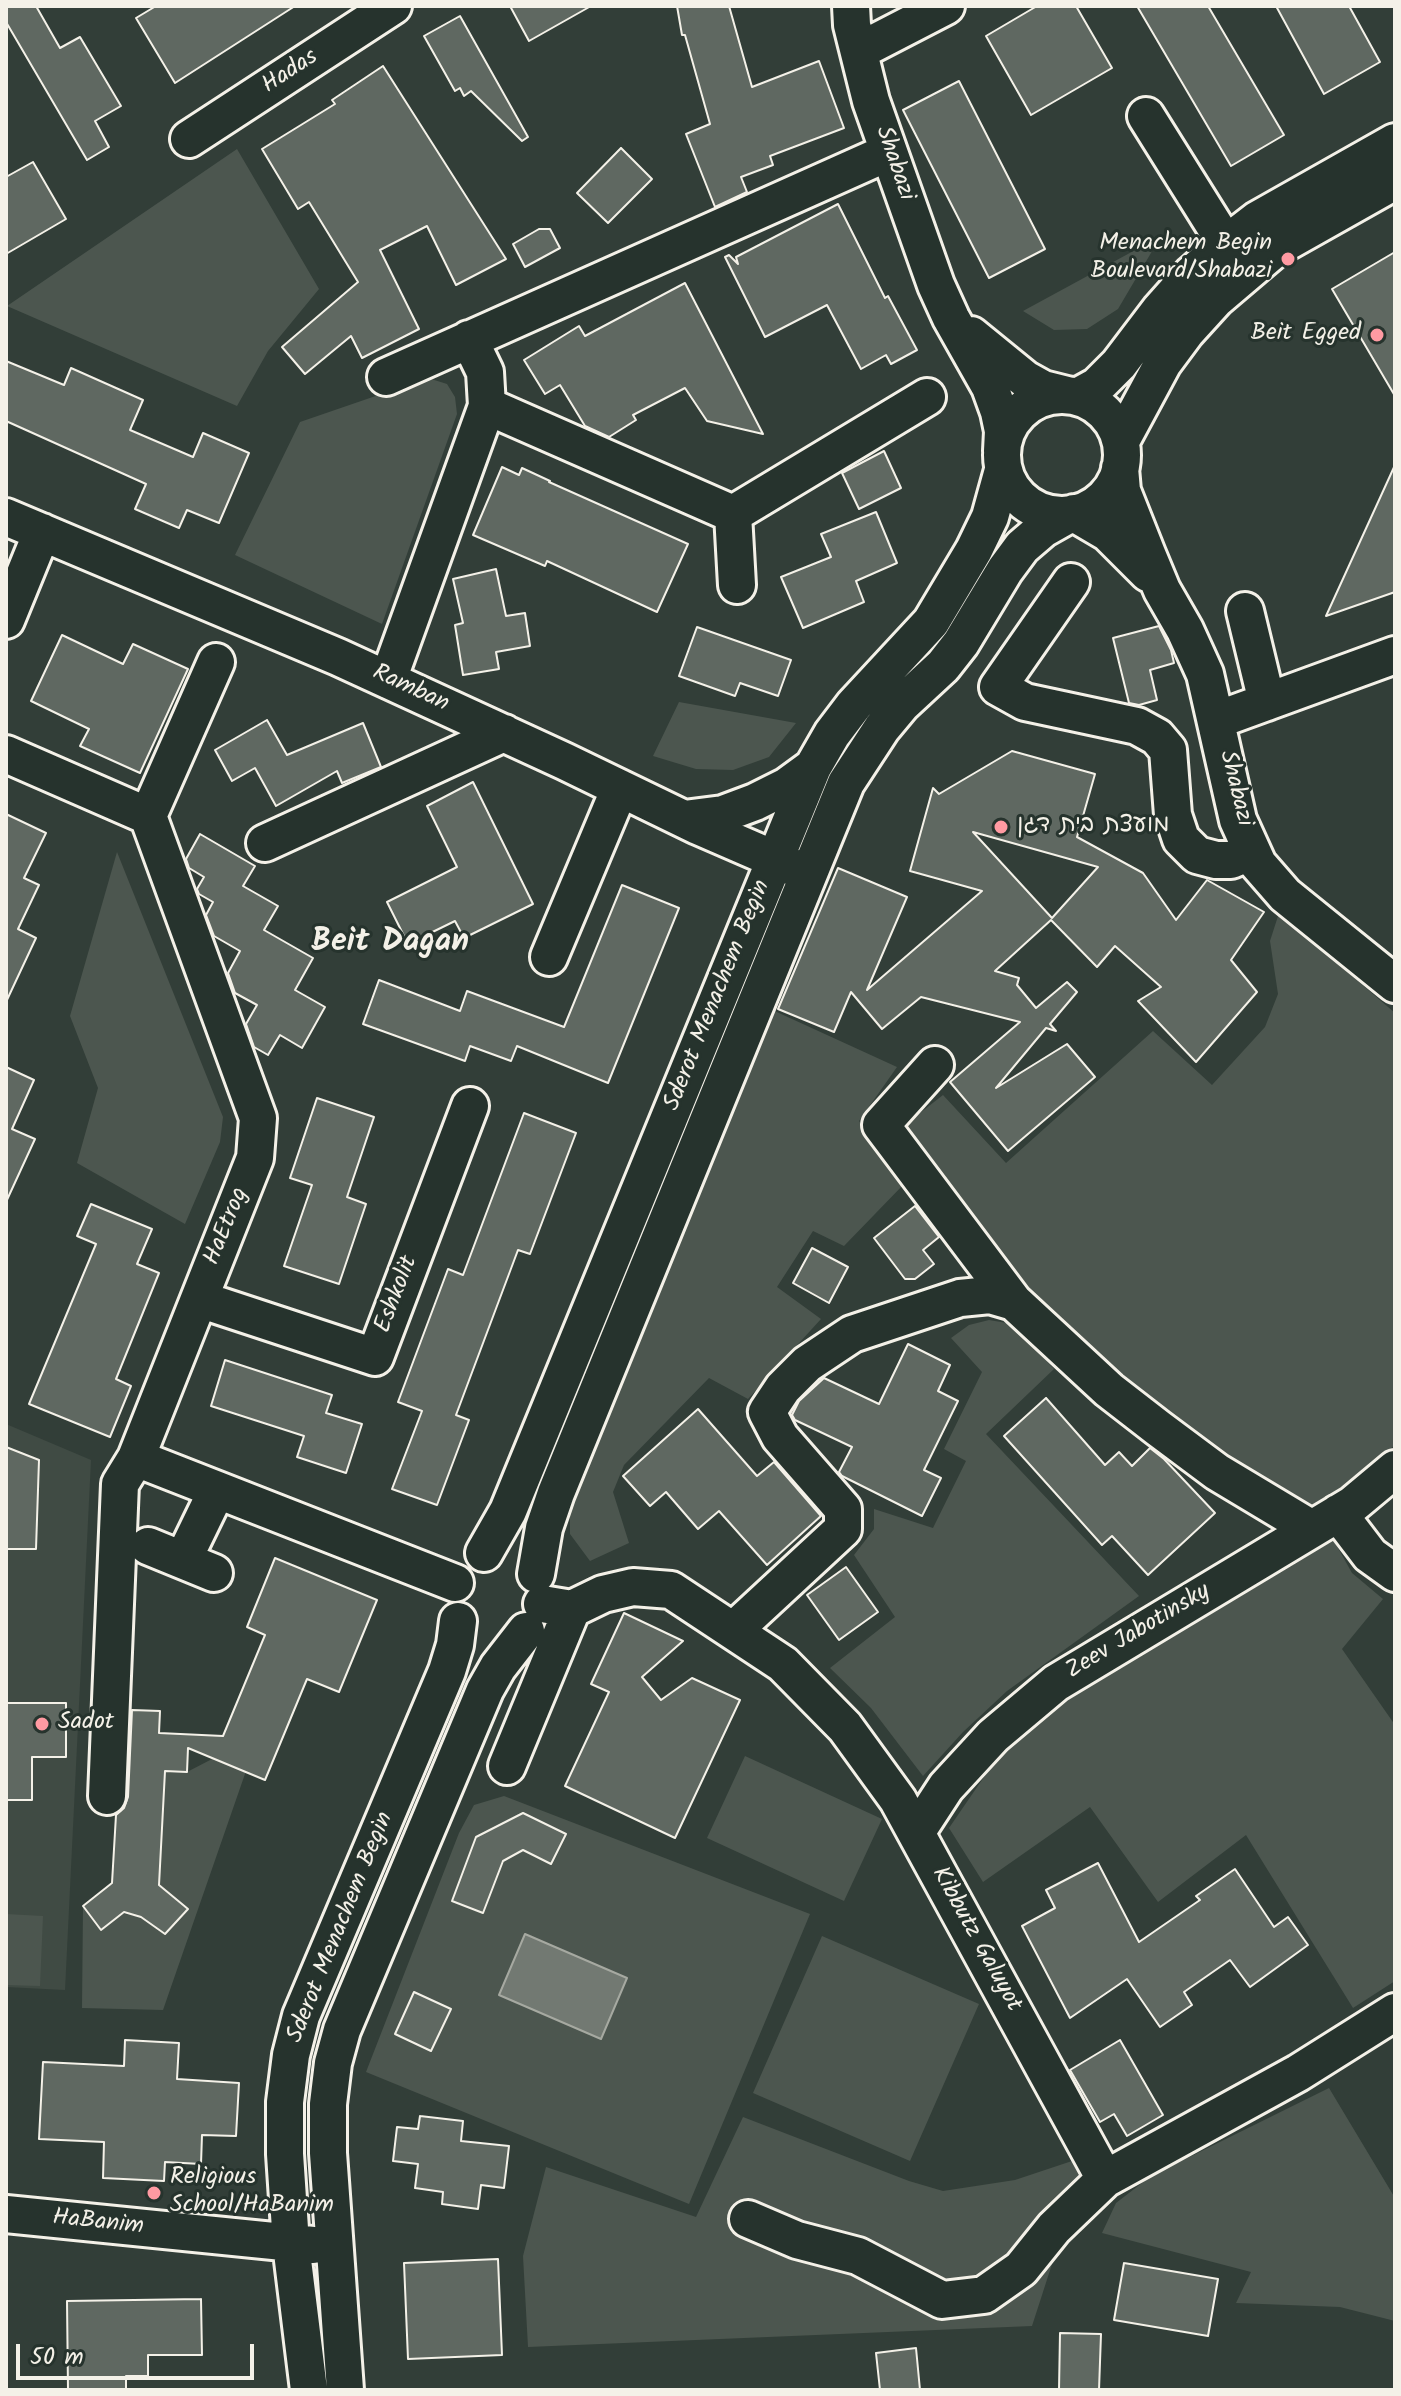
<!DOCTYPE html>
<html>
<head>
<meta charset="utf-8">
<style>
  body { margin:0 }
  #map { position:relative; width:1401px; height:2396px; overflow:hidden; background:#323e38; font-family:Kalam,sans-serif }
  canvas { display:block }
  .frame { position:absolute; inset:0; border:8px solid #f4f1e8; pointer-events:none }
  .scale { position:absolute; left:16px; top:2344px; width:238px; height:36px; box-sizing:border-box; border:4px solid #f4f1e8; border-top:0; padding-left:10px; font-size:24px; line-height:28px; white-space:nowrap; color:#f4f1e8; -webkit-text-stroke:6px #26332d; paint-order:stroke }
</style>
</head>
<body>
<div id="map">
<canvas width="1401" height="2396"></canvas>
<div class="frame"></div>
<div class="scale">50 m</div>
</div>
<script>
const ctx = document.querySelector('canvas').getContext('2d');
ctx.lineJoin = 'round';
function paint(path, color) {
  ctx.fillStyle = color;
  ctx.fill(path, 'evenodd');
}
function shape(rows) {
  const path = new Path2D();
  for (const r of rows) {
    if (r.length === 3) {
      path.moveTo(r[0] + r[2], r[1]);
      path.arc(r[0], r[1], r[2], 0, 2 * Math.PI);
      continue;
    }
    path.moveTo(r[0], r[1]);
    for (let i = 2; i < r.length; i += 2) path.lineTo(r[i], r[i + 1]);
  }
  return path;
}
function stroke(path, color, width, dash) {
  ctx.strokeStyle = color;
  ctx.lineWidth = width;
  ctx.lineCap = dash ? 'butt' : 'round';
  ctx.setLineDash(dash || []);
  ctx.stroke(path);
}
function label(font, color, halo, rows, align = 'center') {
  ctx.font = font + ' Kalam,"Playpen Sans Hebrew",sans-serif';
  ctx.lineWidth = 6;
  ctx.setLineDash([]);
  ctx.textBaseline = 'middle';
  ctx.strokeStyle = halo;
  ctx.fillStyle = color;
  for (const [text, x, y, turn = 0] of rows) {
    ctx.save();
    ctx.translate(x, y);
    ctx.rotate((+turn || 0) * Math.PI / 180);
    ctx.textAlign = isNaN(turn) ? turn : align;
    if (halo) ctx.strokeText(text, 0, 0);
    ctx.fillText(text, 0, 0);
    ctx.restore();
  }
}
paint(shape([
  [6,1424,91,1460,65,1990,6,1987]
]), '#404b44');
paint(shape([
  [237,149,319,289,268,351,237,406,7,306],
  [1161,236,1118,309,1087,329,1054,330,1023,311],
  [428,378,447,384,455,397,457,414,382,624,235,555,300,422],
  [679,702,796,723,769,757,733,770,696,769,653,756],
  [117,852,223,1117,220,1142,185,1224,77,1163,98,1088,70,1016],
  [1279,913,1395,1013,1395,1445,1308,1513,1236,1465,1095,1354,1022,1282,897,1131,943,1095,1006,1163,1153,1031,1212,1085,1265,1027,1278,994,1270,941],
  [768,1008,897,1067,859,1121,904,1184,844,1246,813,1231,777,1287,821,1319,748,1399,709,1378,624,1465,613,1492,629,1543,590,1561,570,1534,570,1510],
  [989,1320,1013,1324,1054,1369,986,1434,1139,1596,1007,1691,963,1732,923,1776,871,1708,830,1668,895,1617,854,1555,874,1529,874,1509,933,1528,966,1461,944,1449,982,1372,951,1338,969,1325],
  [1333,1539,1352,1573,1383,1599,1342,1649,1395,1725,1395,1981,1353,2008,1246,1835,1158,1902,1090,1807,983,1882,949,1828,997,1758,1065,1701],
  [745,1756,882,1819,844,1901,707,1838],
  [214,1758,246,1771,163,2010,82,2008,83,1906,141,1917,164,1934,187,1909,159,1885,165,1771,187,1772],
  [504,1796,810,1914,689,2204,366,2072,459,1833,474,1805],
  [6,1914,43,1916,40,1986,6,1985],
  [822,1936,979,2004,910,2161,753,2093],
  [1329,2088,1395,2198,1395,2321,1340,2307,1236,2303,1251,2272,1102,2233,1116,2203,1151,2176],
  [743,2117,909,2181,943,2191,1015,2180,1072,2161,1090,2184,1053,2261,1032,2326,528,2347,523,2256,546,2167,696,2217]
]), '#4c564f');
const water = shape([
  [525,1934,627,1978,601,2039,499,1995,525,1934]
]);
paint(water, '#727972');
stroke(water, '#a6a9a1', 2);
const building = shape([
  [6,6,36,6,60,48,80,37,121,106,95,121,109,147,87,160,6,22,6,6],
  [156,6,295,6,175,83,136,18,156,6],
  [510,6,591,6,529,41,510,6],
  [677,6,729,6,752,87,819,61,844,128,770,156,773,165,741,177,747,192,715,207,686,134,710,124,685,35,682,35,677,6],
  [1037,6,1076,6,1112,68,1031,115,986,36,1037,6],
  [1137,6,1208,6,1284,135,1231,166,1137,6],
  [1276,6,1349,6,1380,62,1324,94,1276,6],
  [460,16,528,137,522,141,471,91,464,96,460,88,455,91,424,36,460,16],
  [383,66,506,259,456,285,427,226,380,250,419,329,362,358,351,336,305,374,282,347,358,282,309,202,298,209,262,149,335,104,332,100,383,66],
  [959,81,1045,249,989,278,903,110,959,81],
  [621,148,652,179,608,223,577,193,621,148],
  [33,162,66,219,6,254,6,177,33,162],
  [838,204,885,298,888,296,917,350,891,364,886,355,861,369,827,305,765,337,725,257,729,255,738,264,736,257,838,204],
  [539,229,550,229,560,248,525,267,513,244,539,229],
  [1395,252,1395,396,1332,289,1395,252],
  [685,283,763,434,707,421,685,388,633,415,636,420,609,437,585,426,560,385,545,394,524,360,579,326,585,336,685,283],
  [6,361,64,385,71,368,143,400,130,430,193,457,203,433,249,453,219,523,187,510,179,528,135,509,146,484,6,421,6,361],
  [884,451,901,488,859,509,842,473,884,451],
  [1395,465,1395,592,1326,616,1395,465],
  [502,467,519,475,522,468,550,481,549,482,688,544,657,612,547,561,545,566,473,535,502,467],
  [876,512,897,563,856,581,864,602,803,628,781,577,831,557,821,534,876,512],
  [496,569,506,616,525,613,530,646,496,652,499,669,463,675,455,625,463,623,453,579,496,569],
  [1159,626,1171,650,1174,663,1150,670,1157,700,1139,705,1129,703,1113,638,1159,626],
  [697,627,791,660,778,696,740,683,735,696,679,676,697,627],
  [62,635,123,664,133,644,188,669,140,773,80,746,89,729,31,701,62,635],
  [267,720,287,755,363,723,381,767,342,783,337,771,276,806,255,768,232,781,215,750,267,720],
  [1012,751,1095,774,1077,837,1143,873,1176,920,1207,880,1264,912,1231,960,1257,992,1196,1062,1138,1001,1161,987,1115,946,1097,967,1051,920,995,971,1019,978,1017,985,1036,1008,1067,982,1077,992,1050,1024,1056,1031,1046,1028,996,1088,1067,1044,1095,1077,1008,1151,950,1082,1020,1022,921,997,882,1029,851,992,834,1032,778,1009,838,868,907,897,867,990,982,891,910,871,933,788,939,794,1012,751],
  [973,832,1098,867,1052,918,973,832],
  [473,782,533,904,464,938,455,921,408,944,387,902,457,867,427,806,473,782],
  [6,814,46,833,24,878,39,885,18,929,36,938,6,1002,6,814],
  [200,834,255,866,243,886,278,906,264,930,313,958,295,990,325,1007,302,1048,280,1035,268,1055,254,1047,246,1024,257,1005,235,993,228,973,240,951,214,936,206,915,213,902,199,894,197,889,204,877,189,868,186,859,200,834],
  [622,885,679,908,608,1083,517,1046,511,1061,470,1046,465,1061,363,1024,379,980,460,1011,467,991,564,1027,622,885],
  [6,1067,34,1080,12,1129,35,1139,6,1202,6,1067],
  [317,1098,374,1117,347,1197,366,1204,339,1284,284,1266,312,1185,290,1178,317,1098],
  [524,1113,576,1133,530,1254,518,1250,456,1415,469,1420,437,1505,392,1489,422,1411,398,1402,448,1269,463,1275,524,1113],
  [91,1204,152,1229,137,1264,159,1273,116,1379,131,1386,110,1437,29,1404,96,1244,77,1236,91,1204],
  [915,1206,939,1237,923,1250,934,1264,915,1279,905,1279,874,1238,915,1206],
  [812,1248,848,1267,829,1303,793,1283,812,1248],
  [908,1344,950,1365,938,1391,958,1401,924,1470,941,1478,922,1516,842,1476,839,1472,852,1447,795,1420,792,1415,799,1401,824,1378,879,1404,908,1344],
  [225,1360,332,1395,326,1413,362,1424,346,1473,297,1457,304,1436,211,1406,225,1360],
  [1046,1398,1105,1465,1119,1452,1132,1466,1150,1448,1164,1459,1215,1513,1148,1575,1112,1536,1102,1545,1004,1436,1046,1398],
  [698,1409,757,1476,774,1462,821,1516,767,1565,719,1511,698,1529,666,1492,650,1506,623,1476,698,1409],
  [6,1447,39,1460,36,1549,6,1549,6,1447],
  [275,1558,377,1600,339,1692,307,1679,265,1780,188,1748,187,1772,165,1771,159,1885,188,1909,165,1934,141,1917,124,1912,101,1930,83,1906,112,1883,116,1815,124,1808,128,1797,132,1710,160,1711,159,1733,223,1736,265,1635,247,1627,275,1558],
  [846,1567,878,1612,839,1640,807,1595,846,1567],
  [624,1613,683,1641,642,1677,661,1700,692,1678,740,1700,675,1838,565,1786,609,1692,591,1684,624,1613],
  [6,1703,66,1703,66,1757,32,1757,32,1800,6,1800,6,1703],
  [523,1813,566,1834,551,1864,523,1850,503,1861,483,1913,452,1901,476,1837,523,1813],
  [1098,1863,1139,1942,1200,1900,1196,1896,1235,1869,1274,1927,1288,1917,1308,1945,1250,1987,1230,1960,1184,1992,1192,2005,1160,2027,1127,1979,1070,2018,1022,1926,1055,1908,1046,1890,1098,1863],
  [414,1992,451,2009,431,2051,395,2034,414,1992],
  [125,2040,179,2043,177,2079,239,2083,236,2136,202,2135,201,2164,165,2162,164,2181,103,2178,104,2142,39,2139,43,2062,124,2066,125,2040],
  [1120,2040,1163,2115,1127,2136,1114,2114,1100,2122,1070,2070,1120,2040],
  [420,2116,463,2121,461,2141,509,2146,504,2188,481,2185,478,2209,442,2204,443,2192,415,2188,418,2164,393,2161,397,2127,418,2129,420,2116],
  [498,2259,502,2355,408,2359,404,2263,498,2259],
  [1124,2263,1218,2279,1208,2336,1114,2320,1124,2263],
  [201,2299,202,2355,148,2355,148,2376,126,2376,126,2390,68,2390,67,2301,201,2299],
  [1060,2333,1101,2334,1099,2390,1059,2390,1060,2333],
  [916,2348,920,2390,880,2390,876,2353,916,2348]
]);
paint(building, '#5f6861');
stroke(building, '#f4f1e8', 2);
const minor = shape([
  [851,6,852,25,871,101,936,285,951,318,990,387,999,412,1003,431,1002,451],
  [859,51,946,6],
  [1146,116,1226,244],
  [189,139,393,6],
  [971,335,1025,379,1043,389,1067,395],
  [386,377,889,152],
  [1062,455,60],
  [1077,397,1097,386,1119,364,1160,310,1192,274,1226,244,1257,220,1395,142],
  [487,406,733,514,927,397],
  [1121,441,1163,363,1186,332,1216,299,1276,248,1395,181],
  [1120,468,1122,491,1147,554,1162,590,1185,630,1205,674,1238,820,1258,864,1285,895,1395,984],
  [1074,513,1108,533,1148,573],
  [733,514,737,585],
  [6,517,338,657,564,761,698,826,797,869],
  [1071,582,998,687,1025,702,1137,726,1157,737,1168,750,1173,815,1181,839,1197,855,1216,860,1231,860,1252,851],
  [1245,611,1267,702],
  [6,620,42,532],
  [388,680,487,406,485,372,469,339],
  [1217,720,1395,655],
  [6,754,148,816,258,1118,255,1158,136,1458,455,1583],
  [148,816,216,662],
  [684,819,723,814,755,802,787,786,813,767],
  [265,843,504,733],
  [549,957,620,788],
  [935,1065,881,1125,1014,1302],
  [199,1299,375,1357,470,1106],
  [1338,1513,1370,1555,1395,1573],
  [148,1546,214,1573],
  [484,1553,508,1511,813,767,832,734,854,705,931,622,974,550,990,517,1003,470],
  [183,1560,217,1490],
  [536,1574,544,1528,556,1493,846,783,882,728,902,704,943,666,961,643,1005,570,1022,547,1043,529,1066,516],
  [542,1604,572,1609,603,1594,633,1587,671,1590,783,1664,845,1727,898,1800,1105,2179],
  [734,1630,843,1529,843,1509,780,1437,767,1412,783,1388,807,1364,852,1334,960,1298,990,1295,1014,1302,1109,1390,1158,1428,1217,1472,1312,1529],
  [507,1766,572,1609],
  [107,1796,120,1484,136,1458],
  [916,1833,946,1787,993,1736,1056,1683,1352,1505,1395,1469],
  [6,2214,313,2245],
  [748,2219,797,2240,858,2256,942,2300,984,2295,1021,2269,1054,2228,1105,2179,1298,2073,1395,2012],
  [309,2390,291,2244,285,2154,285,2102,291,2055,301,2016,447,1671,455,1645,458,1621],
  [345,2390,328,2153,328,2104,333,2063,342,2030,485,1690,498,1667,526,1631]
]);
stroke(minor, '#f4f1e8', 42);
stroke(minor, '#26332d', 36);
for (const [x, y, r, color] of [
  [1288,259,8,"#ff9aa2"],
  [1377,335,8,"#ff9aa2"],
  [1001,827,8,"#ff9aa2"],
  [42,1724,8,"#ff9aa2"],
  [154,2193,8,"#ff9aa2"]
]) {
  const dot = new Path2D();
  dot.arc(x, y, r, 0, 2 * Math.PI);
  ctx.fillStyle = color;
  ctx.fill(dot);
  stroke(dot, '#26332d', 3);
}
label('24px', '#f4f1e8', '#26332d', [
  ["Hadas",291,73,-33],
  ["Shabazi",893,164,71],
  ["Ramban",410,690,25],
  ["Shabazi",1234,789,76],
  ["Sderot Menachem Begin",719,996,-68],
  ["HaEtrog",228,1227,-68],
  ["Eshkolit",398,1295,-69],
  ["Zeev Jabotinsky",1139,1633,-31],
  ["Sderot Menachem Begin",342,1928,-68],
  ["Kibbutz Galuyot",975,1940,61],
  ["HaBanim",98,2224,6]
]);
label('24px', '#f4f1e8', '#26332d', [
  ["Menachem Begin",1272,245,"right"],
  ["Boulevard/Shabazi",1272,273,"right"],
  ["Beit Egged",1361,335,"right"],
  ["מועצת בית דגן",1017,827],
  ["Sadot",58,1724],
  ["Religious",170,2179],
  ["School/HaBanim",170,2207]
], 'left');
label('bold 32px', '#f4f1e8', '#26332d', [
  ["Beit Dagan",390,945]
]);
</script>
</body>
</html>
